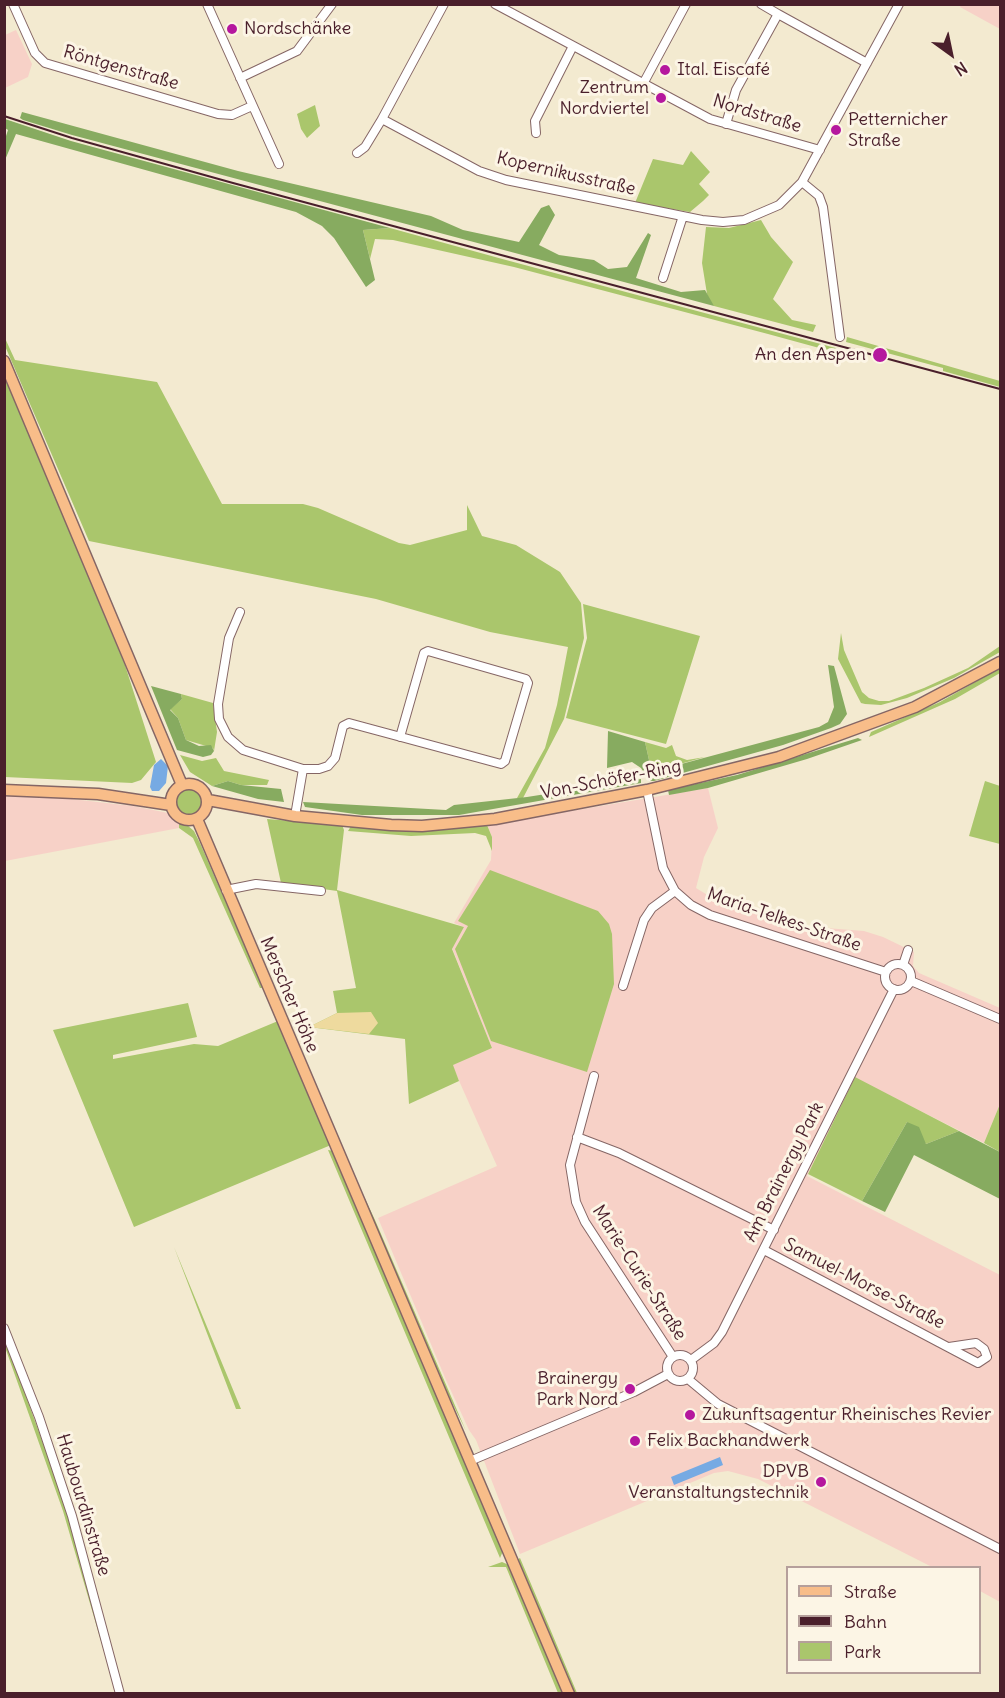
<!DOCTYPE html>
<html>
<head>
<meta charset="utf-8">
<style>
  body { margin:0 }
  #map { position:relative; width:1005px; height:1698px; overflow:hidden; background:#f3ead0; font-family:Delius,sans-serif }
  canvas { display:block }
  .frame { position:absolute; inset:0; border:6px solid #4a1f2b; pointer-events:none }
  .legend { position:absolute; left:786px; top:1566px; width:195px; height:108px; box-sizing:border-box; background:#fcf5e5; border:2px solid #b59f9b; margin:0; padding:8px 10px; list-style:none; font-size:18px; color:#4a1f2b }
  .legend li { display:flex; align-items:center; gap:12px; height:30px }
  .legend b { width:30px; border:2px solid #b59f9b }
  .north { position:absolute; left:921px; top:24px; width:60px; height:60px; -webkit-text-stroke:4px #fcf5e5; paint-order:stroke; rotate:147deg; font-size:16px; font-weight:700; line-height:24px; text-align:center; color:#4a1f2b }
  .north::after { content:''; display:block; margin:auto; width:21px; height:27px; background:#4a1f2b; clip-path:polygon(50% 0,100% 100%,50% 72%,0 100%) }
</style>
</head>
<body>
<div id="map">
<canvas width="1005" height="1698"></canvas>
<div class="frame"></div>
<ul class="legend">
<li><b style="height:8px;background:#f8bd89"></b>Straße</li>
<li><b style="height:8px;background:#4a1f2b"></b>Bahn</li>
<li><b style="height:16px;background:#aac66c"></b>Park</li>
</ul>
<div class="north">N</div>
</div>
<script>
const ctx = document.querySelector('canvas').getContext('2d');
ctx.lineJoin = 'round';
function paint(path, color) {
  ctx.fillStyle = color;
  ctx.fill(path, 'evenodd');
}
function shape(rows) {
  const path = new Path2D();
  for (const r of rows) {
    if (r.length === 3) {
      path.moveTo(r[0] + r[2], r[1]);
      path.arc(r[0], r[1], r[2], 0, 2 * Math.PI);
      continue;
    }
    path.moveTo(r[0], r[1]);
    for (let i = 2; i < r.length; i += 2) path.lineTo(r[i], r[i + 1]);
  }
  return path;
}
function stroke(path, color, width, dash) {
  ctx.strokeStyle = color;
  ctx.lineWidth = width;
  ctx.lineCap = dash ? 'butt' : 'round';
  ctx.setLineDash(dash || []);
  ctx.stroke(path);
}
function label(font, color, halo, rows, align = 'center') {
  ctx.font = font + ' Delius,sans-serif';
  ctx.lineWidth = 6;
  ctx.setLineDash([]);
  ctx.textBaseline = 'middle';
  ctx.strokeStyle = halo;
  ctx.fillStyle = color;
  for (const [text, x, y, turn = 0] of rows) {
    ctx.save();
    ctx.translate(x, y);
    ctx.rotate((+turn || 0) * Math.PI / 180);
    ctx.textAlign = isNaN(turn) ? turn : align;
    if (halo) ctx.strokeText(text, 0, 0);
    ctx.fillText(text, 0, 0);
    ctx.restore();
  }
}
paint(shape([
  [961,5,1000,5,1000,29,960,7],
  [16,30,32,64,28,77,5,88,5,35],
  [708,788,718,828,704,857,696,888,709,896,813,927,864,931,883,937,914,952,913,966,919,973,1000,1008,1000,1104,984,1143,855,1078,807,1176,1000,1275,1000,1602,980,1591,980,1568,932,1567,758,1479,728,1471,714,1473,520,1554,476,1440,469,1430,446,1380,378,1218,497,1166,452,1065,492,1048,452,948,464,927,454,923,491,860,492,837,487,825],
  [5,794,36,795,133,806,168,813,179,823,179,828,5,861]
]), '#f7d1c7');
paint(shape([
  [315,105,320,126,307,138,301,129,297,114],
  [691,151,710,172,699,184,709,195,703,201,690,212,635,203,653,159,683,165],
  [761,220,771,237,793,262,773,299,792,320,816,325,813,332,714,306,708,300,702,263,706,227,729,228],
  [390,228,506,260,847,351,837,356,834,352,768,334,514,267,393,240,375,239,370,259,363,230],
  [4,336,15,360,157,382,222,504,303,504,318,508,399,543,410,545,467,530,467,505,482,536,516,545,560,572,581,603,584,638,564,719,523,798,517,798,545,748,557,705,568,647,490,632,376,599,89,541,5,346],
  [847,337,1000,381,1000,387,943,371,943,368,846,342],
  [4,375,125,665,156,762,141,780,132,783,5,777],
  [583,604,700,636,666,744,566,718,587,638],
  [841,633,844,650,862,692,869,698,879,701,889,701,924,688,968,668,1000,646,1000,652,954,678,907,698,881,705,865,704,861,703,838,659],
  [1000,668,1000,673,955,699,869,737,871,732,940,702],
  [181,694,213,703,217,732,214,751,213,748,186,740,178,718,170,709,182,699],
  [645,742,666,748,672,745,676,756,687,760,705,757,659,770,654,767,649,760],
  [180,755,202,761,216,758,224,771,269,780,267,785,241,785,228,781,212,786,190,772],
  [985,781,1000,786,1000,844,969,836],
  [189,803,14],
  [267,819,342,825,344,830,337,890,464,927,452,949,492,1048,453,1065,459,1081,409,1104,405,1039,309,1027,337,1013,333,991,356,988,337,891,281,883],
  [179,823,187,825,194,831,200,843,263,988,260,988,193,838,179,828],
  [487,825,492,837,492,851,486,836,475,833,411,836,348,831,351,826],
  [490,870,598,911,609,924,612,934,614,984,587,1072,491,1041,455,949,468,926,458,921],
  [188,1003,197,1037,113,1055,113,1059,194,1044,218,1046,278,1021,331,1145,134,1227,53,1030],
  [855,1077,959,1131,926,1144,907,1122,862,1201,808,1174],
  [1000,1104,1000,1152,984,1143],
  [340,1145,375,1220,466,1431,442,1382],
  [328,1150,334,1151,503,1551,500,1558],
  [174,1247,241,1409,236,1409],
  [4,1336,63,1498,112,1669,110,1672,63,1511,5,1347],
  [520,1558,548,1624,577,1693,573,1693,517,1560],
  [502,1562,509,1565,564,1693,558,1693,506,1567,488,1567]
]), '#aac66c');
paint(shape([
  [22,112,238,171,431,216,463,230,519,242,541,208,549,205,555,215,539,245,559,255,594,260,608,269,627,267,648,233,651,235,636,278,681,292,705,290,714,306,72,135,23,120,20,118],
  [5,119,71,141,390,228,363,230,375,280,366,287,334,238,322,226,296,212,16,134,5,160,5,139,8,130,5,128],
  [828,665,834,666,847,714,840,724,831,728,783,745,654,781,649,781,641,768,632,762,607,768,608,731,645,742,649,760,654,767,659,770,819,727,828,722,834,707],
  [151,686,181,694,182,699,170,710,178,718,186,740,199,746,211,745,214,751,211,755,203,757,177,750],
  [858,738,862,740,807,759,708,788,669,795,668,790,737,775],
  [641,779,641,783,459,815,362,815,305,807,303,802,446,810,454,805,527,797],
  [228,781,241,785,281,789,284,802,258,799,212,786],
  [907,1122,919,1127,926,1144,959,1131,1000,1152,1000,1199,914,1155,885,1212,862,1201]
]), '#87ab60');
paint(shape([
  [371,1012,378,1023,369,1034,309,1027,337,1013]
]), '#eeda9e');
paint(shape([
  [161,759,168,766,166,783,159,791,152,791,150,787,154,765],
  [720,1457,723,1465,674,1485,671,1477]
]), '#76aae3');
const minor = shape([
  [13,4,35,53,45,63,218,114,232,115,252,106],
  [207,4,279,164],
  [495,4,710,119,820,150],
  [761,4,778,14],
  [240,78,297,51,332,4],
  [643,84,686,4],
  [382,119,479,171,506,180,702,220,723,222,744,220,779,205,802,182,899,4],
  [726,124,736,90,778,14,867,63],
  [536,133,535,121,573,46],
  [357,153,365,147,382,119,444,4],
  [802,182,819,196,823,207,840,337],
  [663,278,683,216],
  [240,612,229,638,218,704,219,719,228,737,243,750,303,769,295,816],
  [303,769,319,769,328,766,335,758,343,726,349,723,501,764,505,761,528,683,526,679,428,651,424,653,400,737],
  [647,790,663,868,675,891,691,905,710,915,886,972],
  [226,890,256,884,321,891],
  [898,977,13],
  [903,965,908,950],
  [911,981,1000,1019],
  [623,986,644,920,652,908,675,891],
  [594,1076,570,1165,576,1202,585,1222,673,1357],
  [577,1137,619,1153,774,1230],
  [764,1250,978,1363,987,1357,984,1349,976,1343,949,1347],
  [4,1328,39,1417,72,1516,120,1694],
  [680,1368,13],
  [691,1360,714,1343,722,1332,894,989],
  [688,1379,718,1404,1000,1549],
  [470,1461,634,1392,668,1374]
]);
const major = shape([
  [4,361,182,785],
  [189,802,18],
  [4,790,98,794,171,805],
  [208,800,295,816,391,825,422,826,495,819,647,790,779,757,915,707,1000,662],
  [197,819,569,1694]
]);
stroke(minor, '#856665', 10);
stroke(major, '#856665', 13);
stroke(minor, '#fff', 8);
stroke(major, '#f8bd89', 10);
stroke(shape([
  [4,116,72,138,233,183,1000,389]
]), '#4a1f2b', 2);
for (const [x, y, r, color] of [
  [232,29,6,"#b5179e"],
  [665,70,6,"#b5179e"],
  [661,98,6,"#b5179e"],
  [836,130,6,"#b5179e"],
  [880,355,8,"#b5179e"],
  [630,1389,6,"#b5179e"],
  [690,1415,6,"#b5179e"],
  [635,1441,6,"#b5179e"],
  [821,1482,6,"#b5179e"]
]) {
  const dot = new Path2D();
  dot.arc(x, y, r, 0, 2 * Math.PI);
  ctx.fillStyle = color;
  ctx.fill(dot);
  stroke(dot, '#fcf5e5', 2);
}
label('18px', '#4a1f2b', '#fcf5e5', [
  ["Nordschänke",244,29],
  ["Ital. Eiscafé",677,70],
  ["Zentrum",649,88,"right"],
  ["Nordviertel",649,109,"right"],
  ["Petternicher",848,120],
  ["Straße",848,141],
  ["An den Aspen",866,355,"right"],
  ["Brainergy",618,1379,"right"],
  ["Park Nord",618,1400,"right"],
  ["Zukunftsagentur Rheinisches Revier",702,1415],
  ["Felix Backhandwerk",647,1441],
  ["DPVB",809,1472,"right"],
  ["Veranstaltungstechnik",809,1493,"right"]
], 'left');
label('18px', '#4a1f2b', '#fcf5e5', [
  ["Röntgenstraße",121,68,16],
  ["Nordstraße",757,114,17],
  ["Kopernikusstraße",566,174,13],
  ["Von-Schöfer-Ring",611,780,-11],
  ["Maria-Telkes-Straße",784,920,19],
  ["Merscher Höhe",289,995,67],
  ["Am Brainergy Park",784,1172,-63],
  ["Marie-Curie-Straße",639,1273,57],
  ["Samuel-Morse-Straße",864,1284,27],
  ["Haubourdinstraße",83,1505,73]
]);
</script>
</body>
</html>
